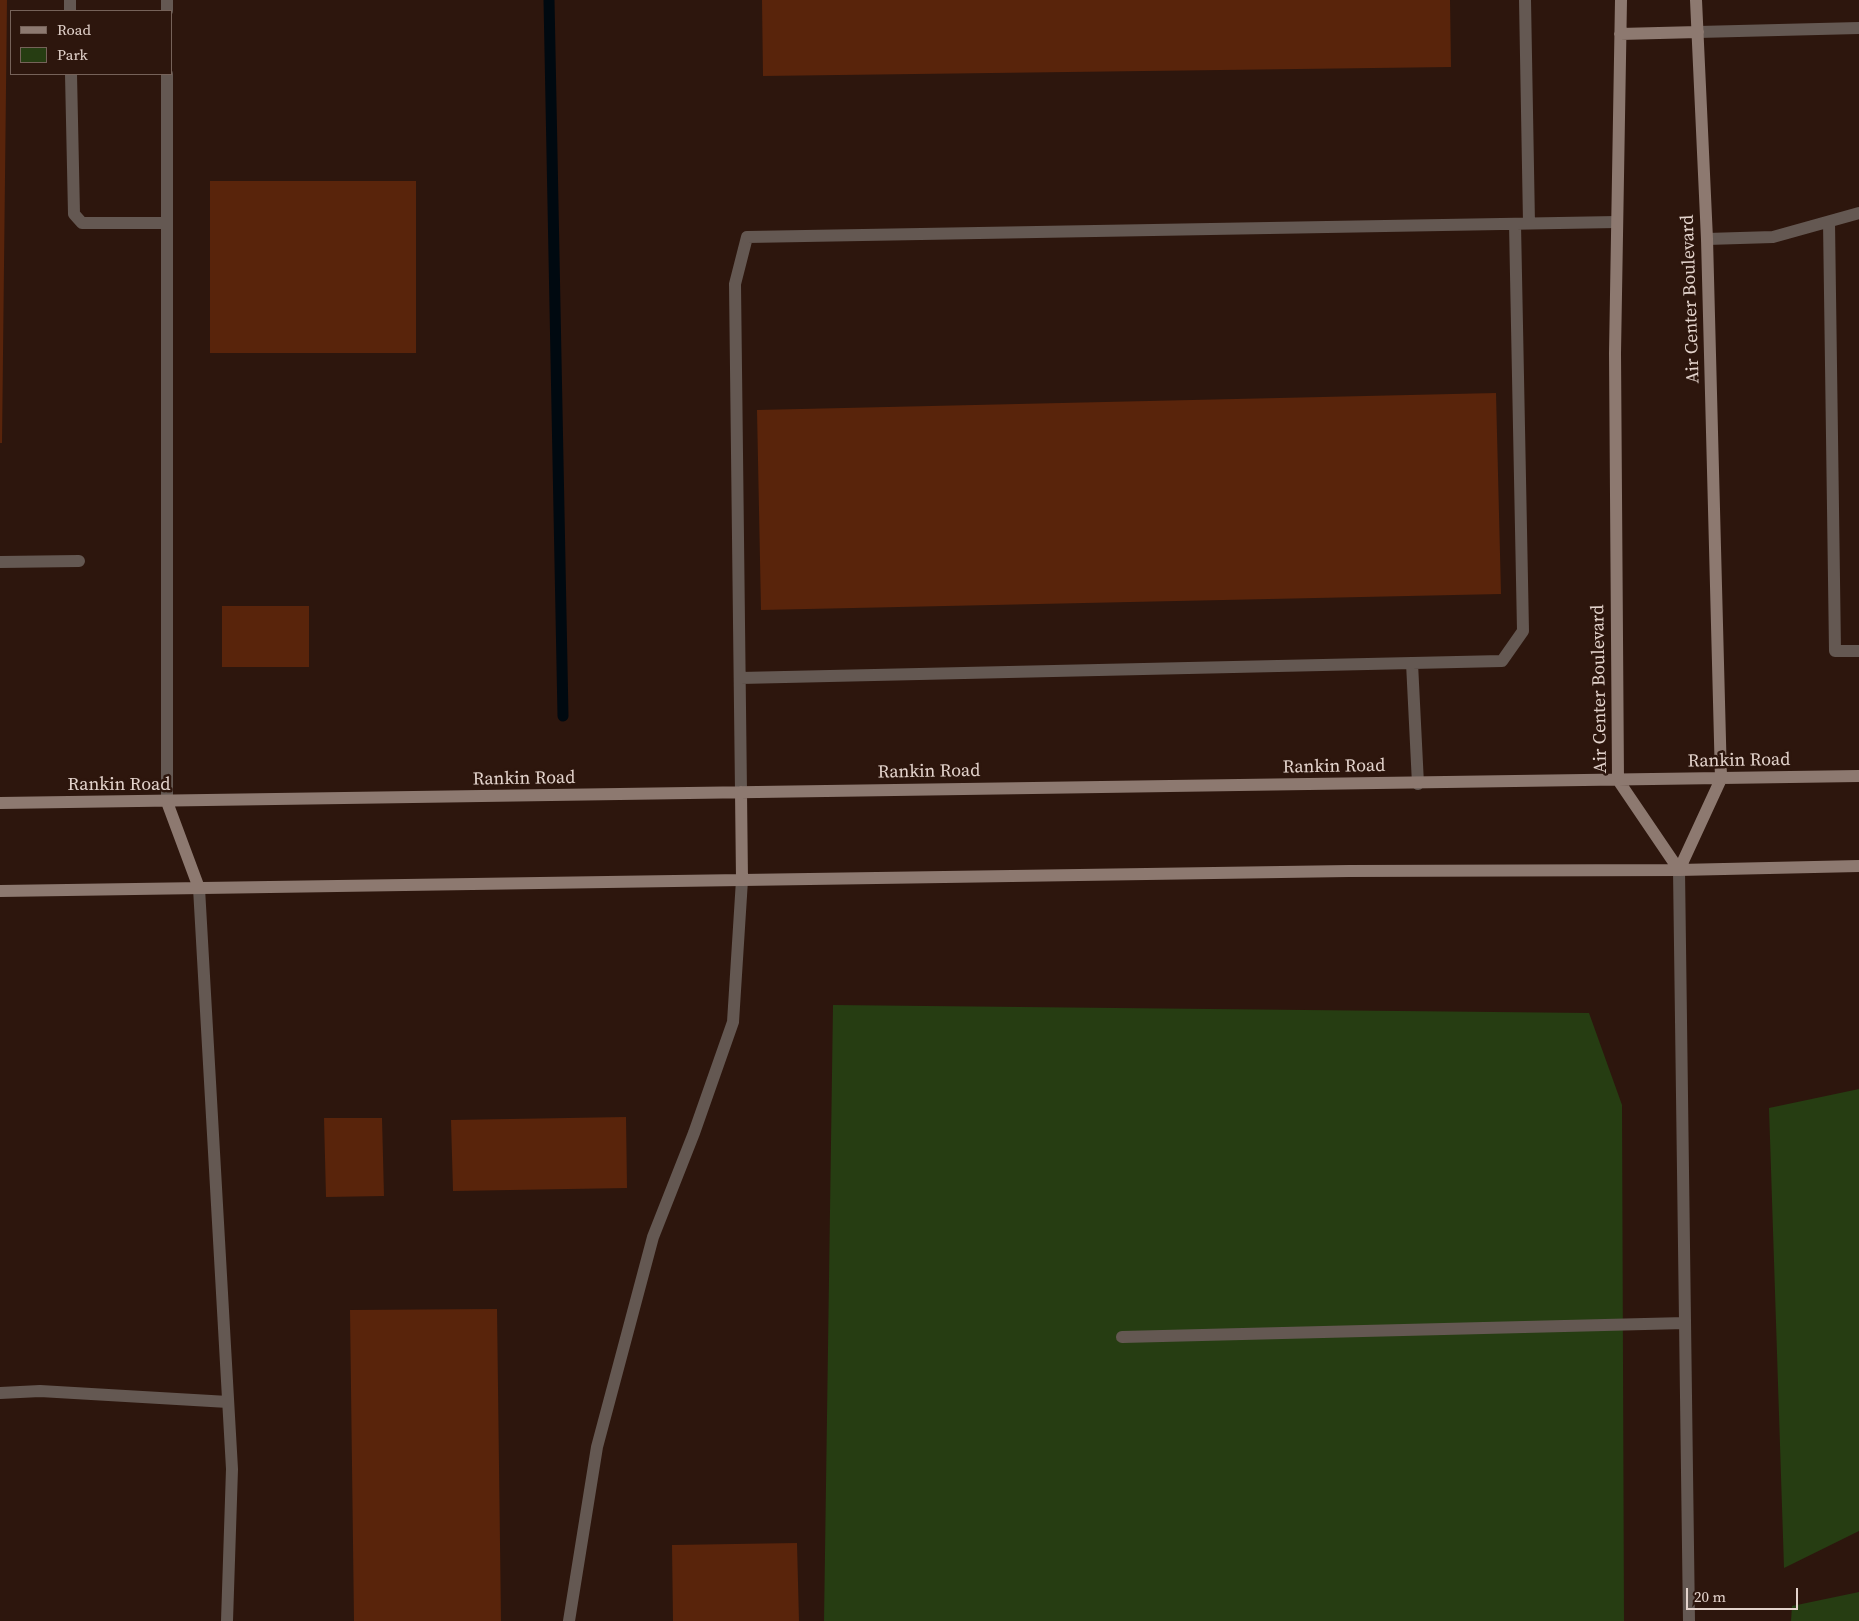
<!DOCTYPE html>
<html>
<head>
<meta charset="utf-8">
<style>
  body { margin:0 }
  #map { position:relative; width:1859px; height:1621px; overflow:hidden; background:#2d160d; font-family:"Source Serif 4",serif }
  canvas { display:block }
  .legend { position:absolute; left:10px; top:10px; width:162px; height:65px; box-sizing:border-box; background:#2d160d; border:1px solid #766259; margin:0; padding:6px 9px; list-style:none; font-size:15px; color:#e3d3cc }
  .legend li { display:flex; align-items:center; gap:10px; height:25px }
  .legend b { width:25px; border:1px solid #766259 }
  .scale { position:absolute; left:1686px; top:1588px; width:112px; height:22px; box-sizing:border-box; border:2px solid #e3d3cc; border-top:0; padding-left:6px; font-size:15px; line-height:18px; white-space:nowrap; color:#e3d3cc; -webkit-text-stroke:4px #2d160d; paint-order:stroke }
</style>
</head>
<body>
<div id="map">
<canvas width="1859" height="1621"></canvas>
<ul class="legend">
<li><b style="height:6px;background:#8d7970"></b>Road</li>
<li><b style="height:14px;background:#263d12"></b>Park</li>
</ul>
<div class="scale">20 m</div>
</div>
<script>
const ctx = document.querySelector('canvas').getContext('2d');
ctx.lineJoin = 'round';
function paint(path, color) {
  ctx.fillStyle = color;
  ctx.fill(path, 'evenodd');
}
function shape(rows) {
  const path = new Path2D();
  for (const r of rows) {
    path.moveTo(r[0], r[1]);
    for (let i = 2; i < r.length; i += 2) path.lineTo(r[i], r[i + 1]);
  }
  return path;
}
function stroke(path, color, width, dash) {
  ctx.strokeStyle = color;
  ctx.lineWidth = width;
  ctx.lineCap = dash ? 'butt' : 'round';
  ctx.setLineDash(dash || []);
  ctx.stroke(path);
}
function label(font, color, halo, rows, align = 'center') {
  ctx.font = font + ' "Source Serif 4",serif';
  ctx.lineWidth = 5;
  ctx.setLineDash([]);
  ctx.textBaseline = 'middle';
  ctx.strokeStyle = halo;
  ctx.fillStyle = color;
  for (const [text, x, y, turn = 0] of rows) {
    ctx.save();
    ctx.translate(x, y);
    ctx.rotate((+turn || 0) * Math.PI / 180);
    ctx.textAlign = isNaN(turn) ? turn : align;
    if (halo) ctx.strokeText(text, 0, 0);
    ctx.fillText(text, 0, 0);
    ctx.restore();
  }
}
paint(shape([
  [833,1005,1589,1013,1622,1105,1624,1621,824,1621],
  [1859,1089,1859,1531,1784,1568,1769,1108],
  [1859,1592,1859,1621,1791,1621,1792,1606]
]), '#263d12');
stroke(shape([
  [549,0,563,716]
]), '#000910', 11);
paint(shape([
  [0,0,7,0,2,443,0,443],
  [762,0,1450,0,1451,67,763,76],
  [210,181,416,181,416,353,210,353],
  [1496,393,1501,594,761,610,757,410],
  [222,606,309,606,309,667,222,667],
  [626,1117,627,1188,453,1191,451,1120],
  [324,1118,382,1118,384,1196,326,1197],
  [497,1309,501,1621,354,1621,350,1310],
  [797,1543,799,1621,673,1621,672,1545]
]), '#59240b');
stroke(shape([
  [70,0,70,11],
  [167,0,167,11],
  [1525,0,1529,223],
  [1698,32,1859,28],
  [71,74,74,214,82,223,167,223],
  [167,74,167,802],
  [1829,222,1835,651,1859,651],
  [1707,239,1773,237,1859,213],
  [0,562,79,561],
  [1412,663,1418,784],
  [740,678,1502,661,1523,631,1515,224],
  [741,792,735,284,747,237,1617,222],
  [1679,870,1689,1621],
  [199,888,232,1469,227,1621],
  [1122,1337,1685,1323],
  [0,1393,40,1391,228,1402],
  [569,1621,597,1447,653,1237,694,1133,733,1022,742,880]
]), '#645852', 12);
stroke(shape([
  [1621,0,1615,353,1618,780,1679,870],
  [1620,34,1698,32],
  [741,792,742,880],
  [167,802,199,888],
  [0,803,1859,776],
  [1679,870,1721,779,1707,239,1696,0],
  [0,891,742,880,1349,871,1679,870,1859,866]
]), '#8d7970', 12);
label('18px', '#e3d3cc', '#2d160d', [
  ["Air Center Boulevard",1691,299,-92],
  ["Air Center Boulevard",1600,689,-91],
  ["Rankin Road",1739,761,-1],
  ["Rankin Road",1334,767,-1],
  ["Rankin Road",929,772,-1],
  ["Rankin Road",524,779,-1],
  ["Rankin Road",119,785]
]);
</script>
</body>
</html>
